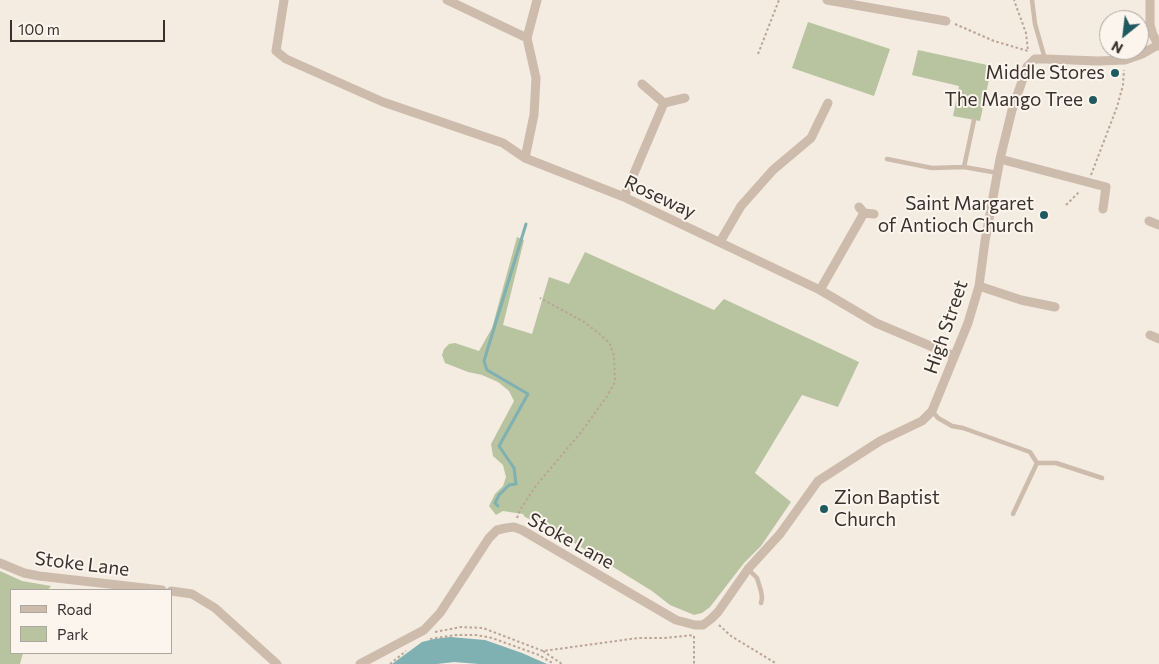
<!DOCTYPE html>
<style>
body{margin:0}
#map{position:relative;width:1159px;height:664px;overflow:hidden;background:#f4ebe1;font-family:Commissioner,sans-serif}
canvas{display:block}
.legend{position:absolute;left:10px;top:589px;width:162px;height:65px;box-sizing:border-box;background:#fbf5ee;border:1px solid #aea6a0;margin:0;padding:6px 9px;list-style:none;font-size:15px;color:#3b302b}
.legend li{display:flex;align-items:center;gap:10px;height:25px}
.legend b{width:25px;border:1px solid #aea6a0}
.north{position:absolute;left:1099px;top:10px;width:50px;height:50px;box-sizing:border-box;background:#fbf5ee;border:1px solid #aea6a0;border-radius:50%;rotate:209deg;font-size:14px;font-weight:700;line-height:20px;text-align:center;color:#3b302b}
.north::after{content:'';display:block;margin:auto;width:18px;height:22px;background:#1f5a5e;clip-path:polygon(50% 0,100% 100%,50% 72%,0 100%)}
.scale{position:absolute;left:10px;top:20px;width:155px;height:22px;box-sizing:border-box;border:2px solid #3b302b;border-top:0;padding-left:6px;font-size:15px;line-height:18px;white-space:nowrap;color:#3b302b;-webkit-text-stroke:4px #fbf5ee;paint-order:stroke}
</style>
<div id="map">
<canvas width="1159" height="664"></canvas>
<ul class="legend">
<li><b style="height:6px;background:#cdbbac"></b>Road</li>
<li><b style="height:14px;background:#b8c4a0"></b>Park</li>
</ul>
<div class="north">N</div>
<div class="scale">100 m</div>
</div>
<script>
const ctx = document.querySelector('canvas').getContext('2d');
ctx.lineJoin = 'round';
function fillPath(path, color) { ctx.fillStyle = color; ctx.fill(path, 'evenodd'); }
const shape = rows => new Path2D(rows.map(r => 'M' + r).join(''));
function trace(path, color, width, dash) { ctx.strokeStyle = color; ctx.lineWidth = width; ctx.lineCap = dash ? 'butt' : 'round'; ctx.setLineDash(dash || []); ctx.stroke(path); }
function drawText(font, color, halo, rows, align = 'center') {
  ctx.font = font + ' Commissioner,sans-serif'; ctx.lineWidth = 4; ctx.setLineDash([]); ctx.textBaseline = 'middle'; ctx.strokeStyle = halo; ctx.fillStyle = color; for (const [text, x, y, turn = 0] of rows) {
    ctx.save(); ctx.translate(x, y); ctx.rotate((+turn || 0) * Math.PI / 180); ctx.textAlign = isNaN(turn) ? turn : align; if (halo) ctx.strokeText(text, 0, 0); ctx.fillText(text, 0, 0); ctx.restore();
  }
}
fillPath(shape([
 [808,22,890,49,874,96,792,68],
 [918,50,992,66,980,121,953,116,959,86,912,75],
 [517,237,524,240,503,325,532,334,549,277,569,284,585,252,714,310,724,299,859,362,838,407,802,395,755,473,791,502,761,546,744,563,710,607,702,613,694,615,670,605,652,591,550,528,525,517,523,514,503,511,496,515,489,506,495,494,503,486,506,477,503,465,493,456,491,444,514,401,509,391,498,382,482,375,468,372,445,363,442,355,444,349,449,344,455,343,479,351,492,328],
 [0,571,22,581,51,586,48,590,11,590,11,653,23,653,20,664,0,664]
]), '#b8c4a0');
fillPath(shape([
 [450,637,485,640,522,653,547,664,479,664,454,662,437,664,392,664,422,642,434,639]
]), '#7fb0b2');
trace(shape([
 [498,506,495,503,499,495,509,485,516,484,514,468,499,446,528,394,487,370,484,361,526,224]
]), '#7fb0b2', 3);
trace(shape([
 [955,24,994,41,1028,51,1026,33,1014,0],
 [758,54,779,0],
 [1091,175,1117,107,1123,85,1124,70],
 [1066,205,1080,191],
 [517,518,520,510,535,487,582,431,607,396,615,382,614,356,610,344,601,335,584,322,540,298],
 [719,625,731,636,777,664],
 [435,632,461,627,483,628,543,651,638,638,665,638,694,635],
 [694,636,694,664],
 [430,639,456,635,476,635,492,638,539,655,554,664],
 [543,651,562,664],
 [390,664,406,651]
]), '#b9a596', 2, [2.5, 2.5]);
trace(shape([
 [1032,0,1035,24,1045,59],
 [887,159,932,168,964,167,998,173],
 [964,167,974,120],
 [932,411,938,418,952,426,963,428,1030,452,1037,463,1056,463,1102,478],
 [1013,514,1037,463],
 [748,569,757,578,761,591,762,598,761,603]
]), '#cdbbac', 4.5);
trace(shape([
 [284,0,276,51,286,59,383,102,503,143,525,158,624,197,820,290,876,323,954,356],
 [447,0,527,38],
 [827,0,946,21],
 [1150,0,1150,25,1153,35,1159,46],
 [642,84,664,103,685,98],
 [525,158,534,115,536,78,527,38,537,0],
 [1000,159,1106,187,1103,209],
 [624,197,664,103],
 [859,207,864,213,874,214],
 [1149,221,1159,225],
 [720,242,741,206,773,170,811,138,828,103],
 [979,286,1021,300,1055,307],
 [820,290,864,213],
 [1150,335,1159,339],
 [0,563,24,573,39,576,162,590],
 [171,591,192,594,215,608,277,664],
 [360,664,424,630,440,613,489,538,497,530,506,528,514,527,522,530,676,620,695,625,703,625,711,619,718,612,748,569,780,534,818,481,880,441,922,421,932,411,968,323,979,286,985,241,1000,159,1012,110,1027,67,1035,59,1045,59,1098,61,1125,60,1142,54,1158,45]
]), '#cdbbac', 9);
for (const [x, y, r, color] of [
 [1115,73,5,"#1f5a5e"],
 [1093,100,5,"#1f5a5e"],
 [1044,215,5,"#1f5a5e"],
 [824,509,5,"#1f5a5e"]
]) { const dot = new Path2D(); dot.arc(x, y, r, 0, 2 * Math.PI); ctx.fillStyle = color; ctx.fill(dot); trace(dot, '#fbf5ee', 2); }
drawText('19px', '#3b302b', '#fbf5ee', [
 ["Middle Stores",1105,73],
 ["The Mango Tree",1083,100],
 ["Saint Margaret",1034,204],
 ["of Antioch Church",1034,226],
 ["Zion Baptist",834,498,"left"],
 ["Church",834,520,"left"]
], 'right');
drawText('19px', '#3b302b', '#fbf5ee', [
 ["Roseway",660,197,25],
 ["High Street",946,327,-71],
 ["Stoke Lane",571,541,29],
 ["Stoke Lane",82,564,7]
]);
</script>
